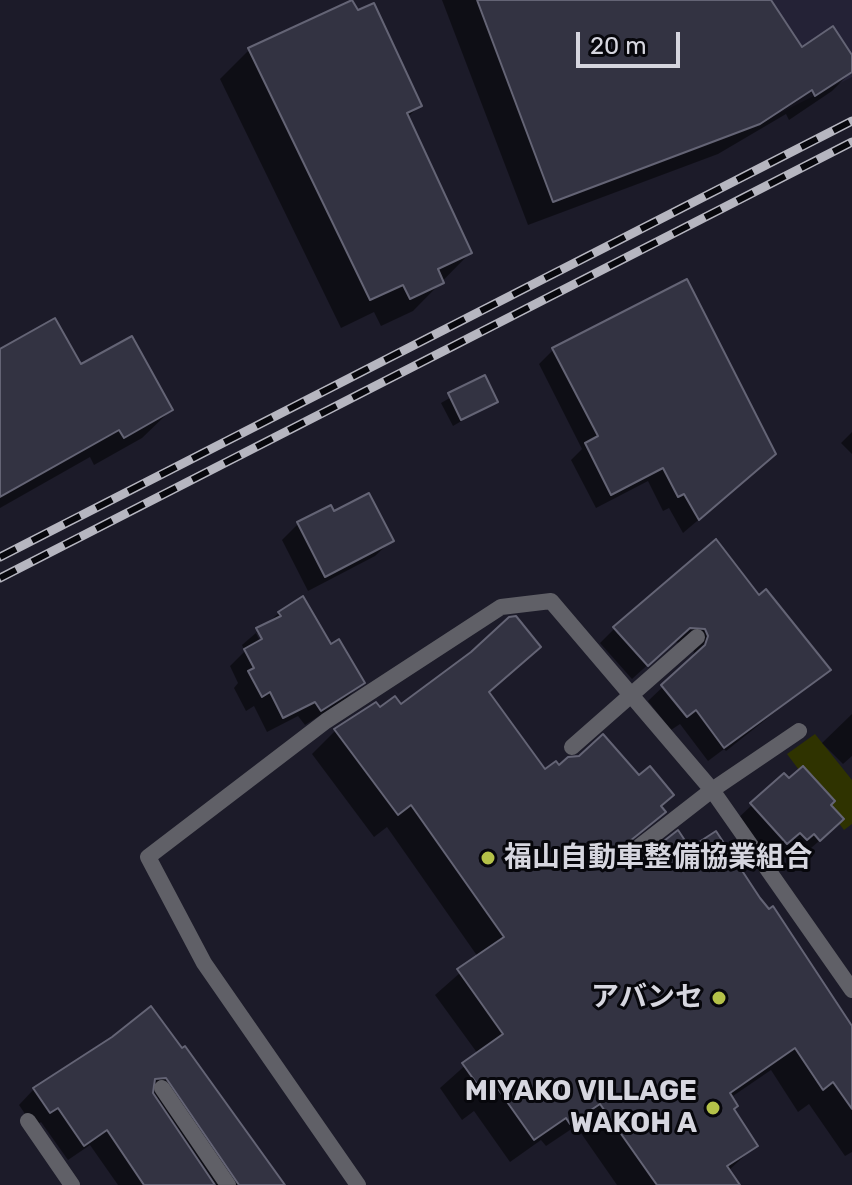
<!DOCTYPE html>
<meta charset="utf-8">
<style>
body{margin:0}
#map{position:relative;width:852px;height:1185px;overflow:hidden;background:#1c1b29;font-family:Rubik,sans-serif}
canvas{display:block}
.scale{position:absolute;left:576px;top:32px;width:104px;height:36px;box-sizing:border-box;border:4px solid #d6d6df;border-top:0;padding-left:10px;font-size:24px;line-height:28px;white-space:nowrap;color:#d6d6df;-webkit-text-stroke:6px #07070c;paint-order:stroke}
</style>
<div id="map">
<canvas width="852" height="1185"></canvas>
<div class="scale">20 m</div>
</div>
<script>
const ctx = document.querySelector('canvas').getContext('2d');
ctx.lineJoin = 'round';
function fillPath(path, color) { ctx.fillStyle = color; ctx.fill(path, 'evenodd'); }
const shape = rows => new Path2D(rows.map(r => 'M' + r).join(''));
function trace(path, color, width, dash) { ctx.strokeStyle = color; ctx.lineWidth = width; ctx.lineCap = dash ? 'butt' : 'round'; ctx.setLineDash(dash || []); ctx.stroke(path); }
function drawText(font, color, halo, rows, align = 'center') {
  ctx.font = font + ' Rubik,"Noto Sans JP",sans-serif'; ctx.lineWidth = 6; ctx.setLineDash([]); ctx.textBaseline = 'middle'; ctx.strokeStyle = halo; ctx.fillStyle = color; for (const [text, x, y, turn = 0] of rows) {
    ctx.save(); ctx.translate(x, y); ctx.rotate((+turn || 0) * Math.PI / 180); ctx.textAlign = isNaN(turn) ? turn : align; if (halo) ctx.strokeText(text, 0, 0); ctx.fillText(text, 0, 0); ctx.restore();
  }
}
fillPath(shape([
 [688,0,852,0,852,77,772,117]
]), '#242236');
fillPath(shape([
 [815,734,852,780,852,824,844,830,787,754]
]), '#2f3300');
fillPath(shape([
 [442,0,768,0,801,49,852,59,852,71,832,91,789,120,786,114,718,154,528,225],
 [357,13,419,106,407,118,470,253,413,311,381,326,374,312,341,328,220,79,249,50],
 [553,350,758,469,683,533,669,508,663,511,648,481,596,508,571,460,582,449,539,364],
 [0,351,80,367,171,410,142,438,94,465,90,457,0,508],
 [484,378,495,401,453,426,441,403],
 [852,432,852,454,841,443],
 [333,513,391,541,375,556,308,591,282,540,298,524],
 [759,597,828,670,726,751,724,749,708,761,680,724,671,730,648,701,691,660,694,652,690,644,673,642,632,679,600,643,615,628],
 [279,613,331,646,362,682,347,698,305,725,298,716,267,732,254,706,246,711,234,688,238,683,230,666,245,651,242,645],
 [256,633,261,633,268,648,264,649],
 [539,647,488,694,544,772,659,806,663,812,628,845,629,853,636,858,689,850,852,1032,852,1152,845,1156,809,1104,798,1112,771,1070,730,1098,732,1110,755,1146,728,1171,737,1185,617,1185,576,1126,546,1146,541,1140,510,1162,474,1111,462,1120,440,1088,478,1054,435,995,478,957,387,827,374,837,312,754,336,730,379,710,401,707],
 [852,714,852,756,843,764,822,743],
 [752,805,828,805,826,835,803,855,797,848,790,854,783,847,770,858,736,820],
 [151,1009,284,1185,118,1185,90,1145,68,1160,41,1122,34,1127,19,1105,34,1089,113,1038]
]), '#0007');
const building = shape([
 [352,0,358,10,374,3,422,106,407,113,472,253,438,269,444,283,410,299,403,285,370,300,248,48,352,0],
 [477,0,771,0,802,47,833,26,852,55,852,72,815,96,812,90,760,124,553,202,477,0],
 [687,279,776,454,699,520,684,494,678,497,663,468,611,495,585,443,598,436,552,348,687,279],
 [55,318,81,364,132,336,173,410,124,438,119,430,0,497,0,349,55,318],
 [485,375,498,402,461,420,448,393,485,375],
 [369,493,394,541,325,577,297,522,331,505,334,511,369,493],
 [716,539,759,595,766,589,831,670,724,748,696,710,687,717,661,685,705,645,708,636,705,629,690,628,648,666,613,627,716,539],
 [303,596,331,644,339,639,365,683,321,711,315,702,283,718,270,692,262,697,248,671,254,668,244,649,262,639,256,628,281,616,278,612,303,596],
 [516,616,541,647,489,692,545,769,556,761,559,765,568,757,579,756,603,734,639,775,650,766,674,795,661,806,666,812,630,841,631,852,637,856,646,855,678,830,690,848,716,831,760,898,769,909,773,906,852,1026,852,1109,833,1082,823,1090,795,1048,730,1093,738,1106,734,1109,758,1146,727,1166,740,1185,657,1185,600,1104,570,1124,566,1118,534,1140,498,1089,487,1098,462,1063,503,1034,457,969,504,937,411,805,398,815,334,729,376,702,380,707,395,696,401,704,471,652,509,617,516,616],
 [803,766,835,801,831,805,844,819,820,841,814,834,807,840,800,833,787,844,750,803,784,773,789,778,803,766],
 [151,1006,182,1048,185,1046,285,1185,239,1185,166,1078,155,1079,153,1093,215,1185,144,1185,107,1130,84,1146,58,1108,50,1113,33,1088,112,1037,151,1006]
]);
fillPath(building, '#333342');
trace(building, '#646475', 2);
trace(shape([
 [28,1121,72,1185]
]), '#606067', 16);
trace(shape([
 [572,747,697,637],
 [640,846,712,790,799,731],
 [162,1088,228,1185],
 [358,1185,204,963,148,857,326,721,501,607,551,601,712,790,852,990]
]), '#606067', 16);
const rail = shape([
 [0,557,852,121],
 [0,578,852,142]
]);
trace(rail, '#b6b6c0', 9);
trace(rail, '#07070c', 6, [18]);
for (const [x, y, r, color] of [
 [488,858,8,"#b5c249"],
 [719,998,8,"#b5c249"],
 [713,1108,8,"#b5c249"]
]) { const dot = new Path2D(); dot.arc(x, y, r, 0, 2 * Math.PI); ctx.fillStyle = color; ctx.fill(dot); trace(dot, '#07070c', 3); }
drawText('bold 28px', '#d6d6df', '#07070c', [
 ["福山自動車整備協業組合",504,858,"left"],
 ["アバンセ",703,998],
 ["MIYAKO VILLAGE",697,1092],
 ["WAKOH A",697,1124]
], 'right');
</script>
